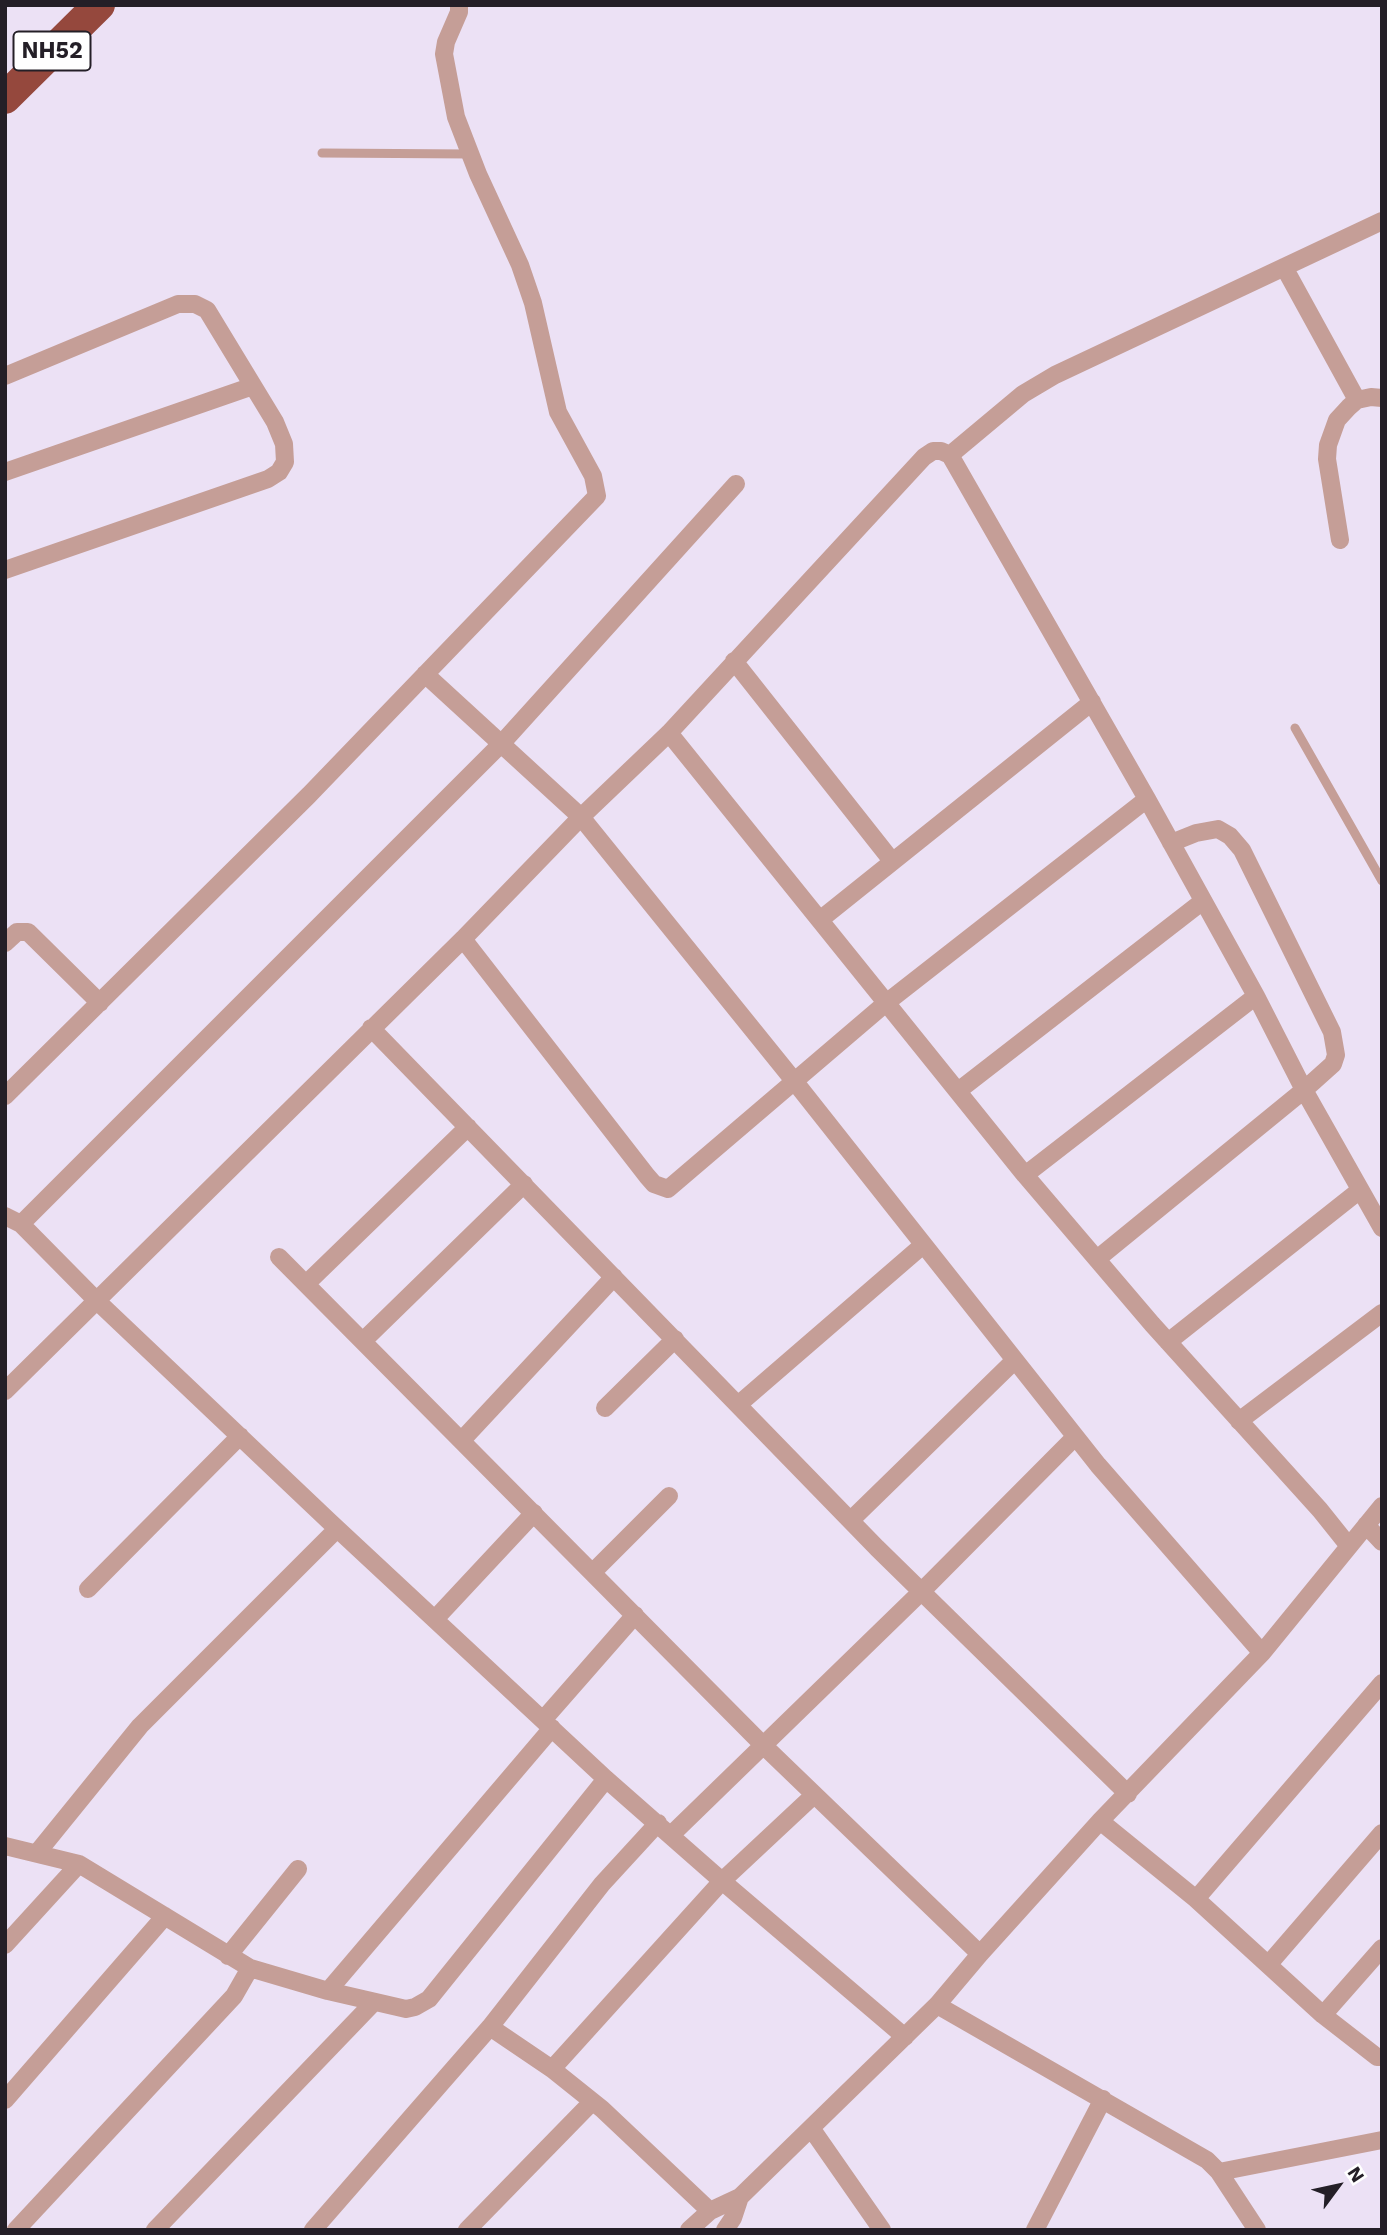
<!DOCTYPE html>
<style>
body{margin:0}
#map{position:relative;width:1387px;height:2235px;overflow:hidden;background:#ece1f5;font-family:"Work Sans",sans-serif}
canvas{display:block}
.frame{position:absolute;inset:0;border:7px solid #241f27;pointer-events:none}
.north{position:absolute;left:1303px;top:2151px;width:70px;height:70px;-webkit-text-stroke:5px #fff;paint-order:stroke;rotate:57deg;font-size:19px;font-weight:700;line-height:28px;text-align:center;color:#241f27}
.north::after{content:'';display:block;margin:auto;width:24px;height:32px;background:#241f27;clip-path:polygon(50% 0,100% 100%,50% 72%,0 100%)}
</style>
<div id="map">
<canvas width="1387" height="2235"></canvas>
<div class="frame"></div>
<div class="north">N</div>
</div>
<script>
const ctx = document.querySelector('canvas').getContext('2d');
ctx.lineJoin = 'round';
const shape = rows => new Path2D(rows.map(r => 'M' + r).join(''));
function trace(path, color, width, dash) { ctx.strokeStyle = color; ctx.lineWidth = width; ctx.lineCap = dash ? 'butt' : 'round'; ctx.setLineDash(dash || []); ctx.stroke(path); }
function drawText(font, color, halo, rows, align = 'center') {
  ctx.font = font + ' "Work Sans",sans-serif'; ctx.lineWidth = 5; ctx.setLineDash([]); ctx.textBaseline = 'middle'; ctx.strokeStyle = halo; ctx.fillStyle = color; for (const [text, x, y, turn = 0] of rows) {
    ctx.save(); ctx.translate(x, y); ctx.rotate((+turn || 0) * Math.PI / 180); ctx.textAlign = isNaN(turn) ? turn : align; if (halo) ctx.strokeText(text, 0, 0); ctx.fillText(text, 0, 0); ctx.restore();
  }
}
trace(shape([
 [322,153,470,154],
 [1295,728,1382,881]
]), '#c59e97', 9);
trace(shape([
 [1284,267,1357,400],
 [5,376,178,304,195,304,207,310,275,422,284,444,285,462,279,472,268,479,5,570],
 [950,455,1023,394,1055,375,1382,221],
 [5,472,253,386],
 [1340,540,1327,459,1328,445,1337,420,1349,407,1357,400,1371,397,1382,398],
 [734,661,892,861],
 [425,674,581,817,795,1082,1098,1465,1262,1653],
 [669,733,1025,1175,1152,1324,1320,1510,1348,1545],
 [821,919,1092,702],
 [463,939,647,1176,654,1184,668,1189,886,1003,1147,799],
 [5,943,17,932,28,932,100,1003],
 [371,1028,877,1548,1128,1794],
 [958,1091,1203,901],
 [5,1096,309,795,597,496,593,476,558,412,533,303,520,265,478,174,456,117,444,54,446,42,459,12,459,5],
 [1025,1175,1256,996],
 [5,1216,21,1224,97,1301,330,1522,606,1779,722,1881,905,2037],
 [21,1224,502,743,736,484],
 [279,1257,763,1745,980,1954],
 [1097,1259,1304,1090,1333,1064,1336,1055,1332,1032,1242,850,1230,836,1218,829,1196,833,1171,843],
 [306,1284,468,1127],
 [363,1341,524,1184],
 [1168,1342,1360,1190],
 [5,1391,463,939,581,817,669,733,924,457,933,451,941,451,950,455,1147,799,1256,996,1304,1090,1382,1228],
 [739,1404,923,1245],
 [605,1408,675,1339],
 [1239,1421,1382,1313],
 [462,1440,614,1277],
 [851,1520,1015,1360],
 [1366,1525,1382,1542],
 [593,1572,669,1496],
 [88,1589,240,1436],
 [435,1619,534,1513],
 [543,1720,635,1615],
 [1100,1821,1196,1899,1323,2015,1377,2057,1382,2057],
 [671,1835,922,1591,1075,1437],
 [5,1846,79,1864,250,1968,328,1991,406,2009,415,2007,429,1999,606,1779],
 [37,1853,140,1726,337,1529],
 [1196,1899,1382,1683],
 [5,1945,79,1864],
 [228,1956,298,1869],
 [1268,1965,1382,1833],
 [328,1991,552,1728],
 [937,2005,1207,2160,1219,2172,1257,2230],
 [1323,2015,1382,1948],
 [490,2027,552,2069,602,2109,710,2211],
 [552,2069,722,1881,814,1795],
 [5,2100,165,1916],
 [811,2128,882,2230],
 [1219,2172,1382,2140],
 [16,2230,234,1996,250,1968],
 [155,2230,374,2002],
 [313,2230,490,2027,602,1884,658,1823],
 [467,2230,592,2102],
 [689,2230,710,2211,740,2197,937,2005,980,1954,1100,1821,1262,1653,1382,1506],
 [725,2230,733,2218,740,2197],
 [1035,2230,1103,2099]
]), '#c59e97', 18);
trace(shape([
 [5,98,99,5]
]), '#95483d', 32);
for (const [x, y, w] of [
 [52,51,77]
]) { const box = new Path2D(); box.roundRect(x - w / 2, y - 19.5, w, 39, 5); ctx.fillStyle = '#fff'; ctx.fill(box); trace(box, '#241f27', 2); }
drawText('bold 23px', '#241f27', null, [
 ["NH52",52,51]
]);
</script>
